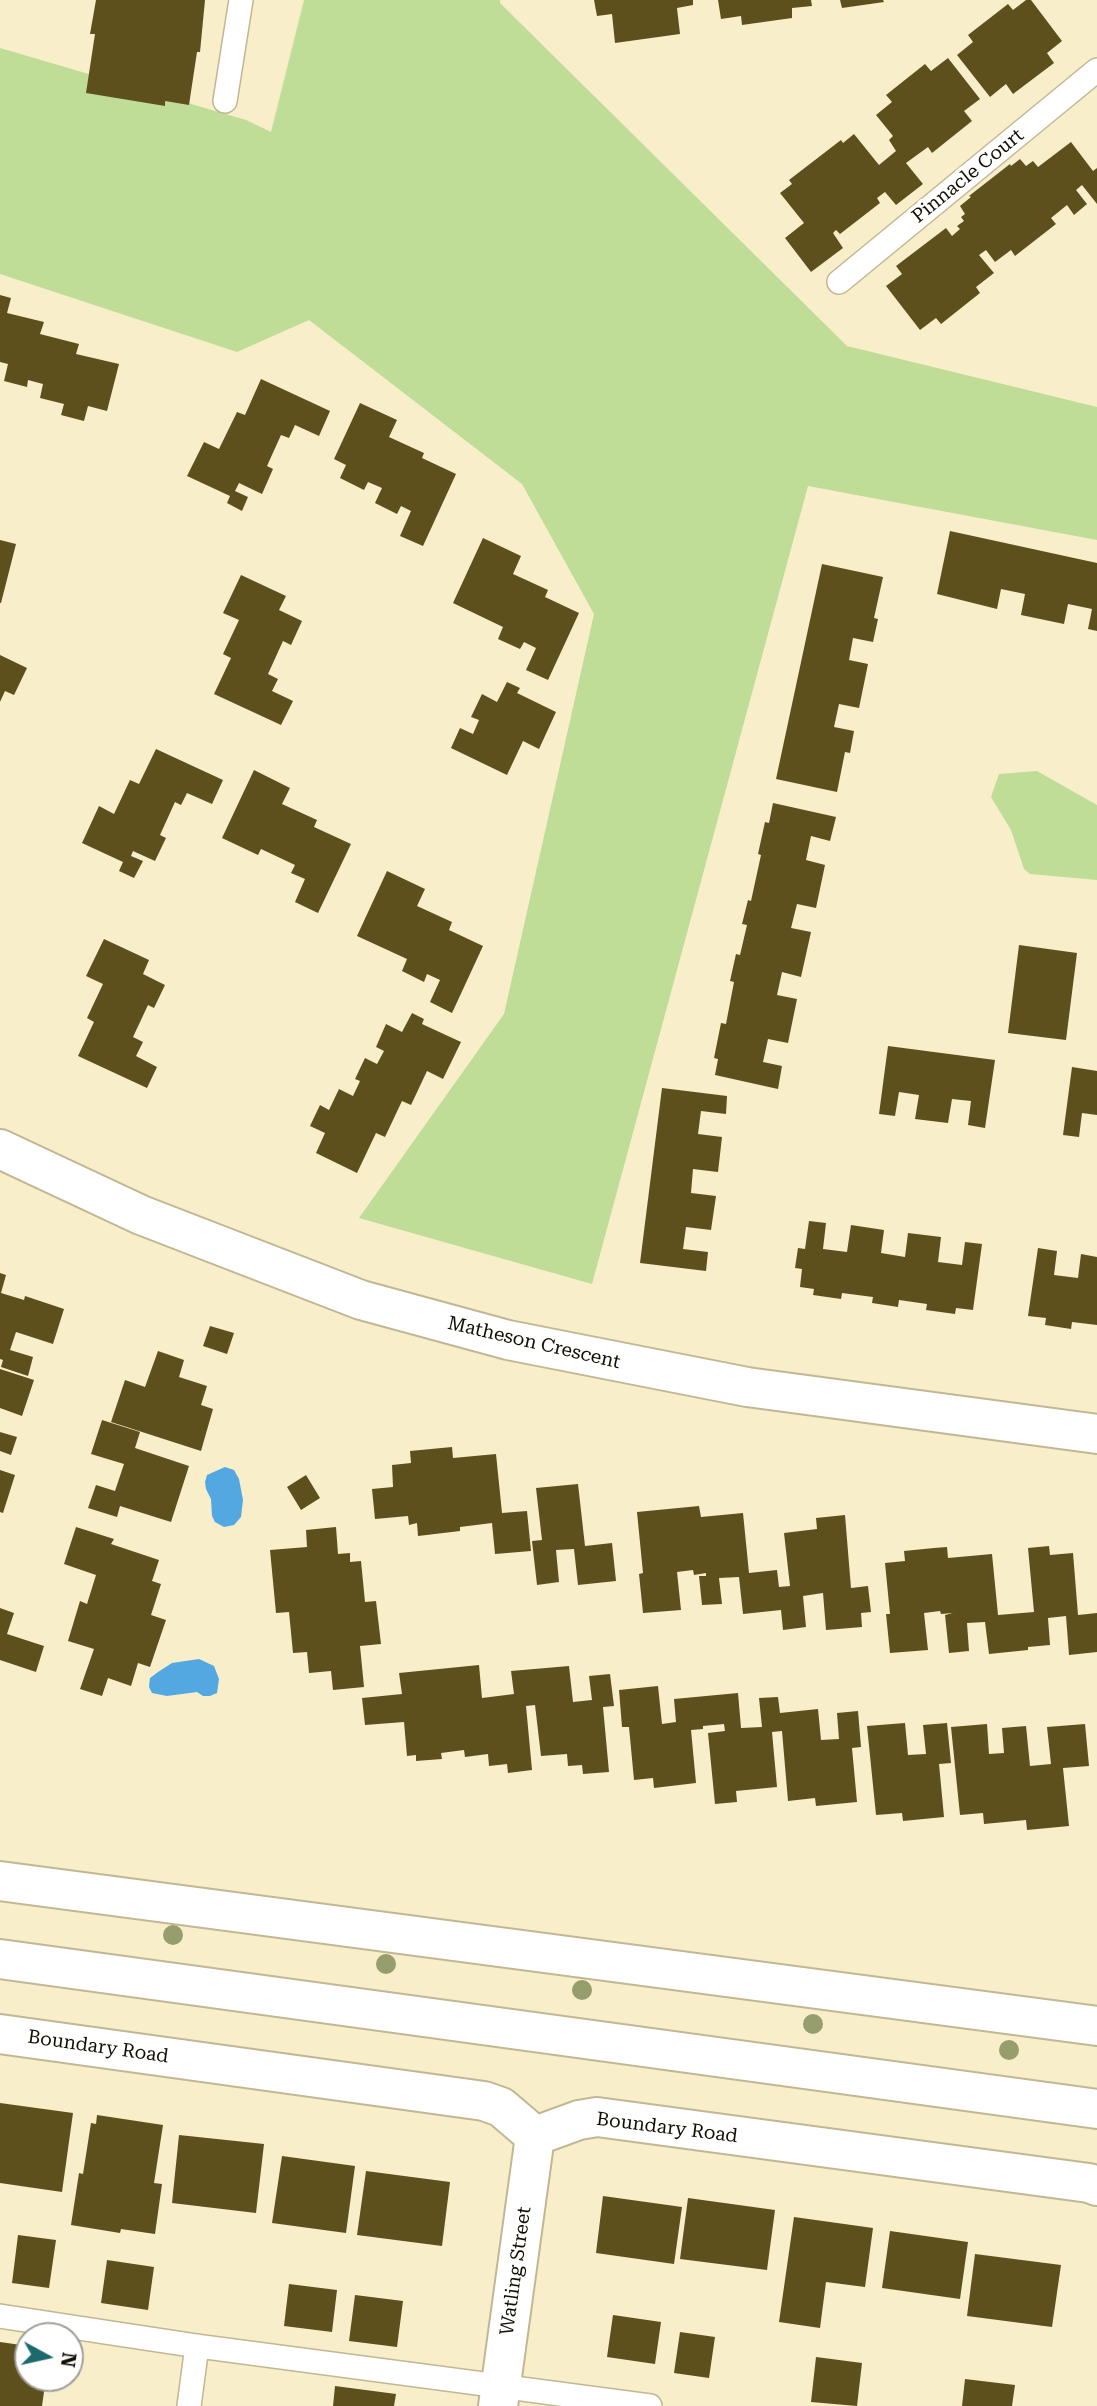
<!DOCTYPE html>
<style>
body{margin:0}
#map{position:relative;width:1097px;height:2406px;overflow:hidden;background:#f8eeca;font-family:"Roboto Serif",serif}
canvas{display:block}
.north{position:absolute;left:14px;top:2322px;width:70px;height:70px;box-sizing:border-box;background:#fff;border:2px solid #a09f9a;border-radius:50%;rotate:98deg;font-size:19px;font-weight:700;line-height:28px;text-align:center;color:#120e03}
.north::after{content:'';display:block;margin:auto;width:24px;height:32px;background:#1d6a6c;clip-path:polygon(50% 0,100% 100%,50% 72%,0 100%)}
</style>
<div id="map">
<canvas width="1097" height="2406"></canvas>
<div class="north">N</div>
</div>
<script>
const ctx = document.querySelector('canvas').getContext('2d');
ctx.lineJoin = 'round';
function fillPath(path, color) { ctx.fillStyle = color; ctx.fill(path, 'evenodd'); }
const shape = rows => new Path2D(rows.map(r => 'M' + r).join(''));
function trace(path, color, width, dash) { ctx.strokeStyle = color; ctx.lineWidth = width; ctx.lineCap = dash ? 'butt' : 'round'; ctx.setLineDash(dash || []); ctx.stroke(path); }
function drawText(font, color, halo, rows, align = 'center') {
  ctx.font = font + ' "Roboto Serif",serif'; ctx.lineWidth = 7; ctx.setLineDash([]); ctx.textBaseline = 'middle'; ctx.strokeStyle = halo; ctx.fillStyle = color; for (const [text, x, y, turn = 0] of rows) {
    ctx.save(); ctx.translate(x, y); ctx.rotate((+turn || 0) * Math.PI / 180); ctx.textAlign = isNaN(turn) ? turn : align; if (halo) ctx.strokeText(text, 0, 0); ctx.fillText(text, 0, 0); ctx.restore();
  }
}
fillPath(shape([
 [304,0,500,0,500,3,847,346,1097,407,1097,540,808,486,592,1284,359,1218,504,1014,594,614,522,484,309,320,237,352,0,274,0,48,246,120,271,132],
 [1037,771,1097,805,1097,880,1030,874,1024,869,1011,830,991,797,999,774]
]), '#bfdd96');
fillPath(shape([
 [225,1467,234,1470,239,1479,243,1500,241,1517,234,1525,224,1527,215,1522,212,1516,211,1499,206,1489,205,1482,207,1475],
 [199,1659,214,1666,219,1679,217,1693,210,1696,203,1696,197,1692,167,1696,152,1693,149,1687,150,1678,158,1672,172,1663]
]), '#53a8e2');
fillPath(shape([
 [96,0,205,0,200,52,197,52,189,105,165,101,165,106,86,93,95,34,90,34],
 [594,0,693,0,693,5,677,8,680,34,615,43,612,14,597,16],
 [718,0,811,0,812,6,792,8,792,18,742,25,741,16,721,19],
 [840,0,883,0,884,2,842,8],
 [1026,0,1031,0,1062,41,1047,53,1054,63,1013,94,1006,84,990,97,957,55,973,42,968,35,1008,4,1013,10],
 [948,58,980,99,964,111,972,121,932,153,928,147,906,163,923,184,896,205,885,192,877,198,880,203,840,234,836,230,833,233,843,248,811,272,785,238,804,223,780,193,792,184,789,180,841,140,843,143,854,134,879,165,896,151,889,140,893,136,876,115,892,102,886,95,925,64,931,71],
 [1071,142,1093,171,1097,168,1097,204,1082,185,1076,190,1087,204,1074,215,1067,205,1051,218,1056,224,1015,256,1011,250,995,262,986,250,979,255,994,273,976,287,980,293,941,324,936,318,920,330,886,286,902,274,896,266,946,228,952,236,960,229,957,226,964,221,961,217,965,214,960,206,971,197,969,196,1010,164,1011,166,1020,159,1026,166,1033,161,1038,167],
 [0,295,11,298,7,313,44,322,40,334,79,344,76,354,119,364,107,411,88,406,84,421,61,415,64,404,40,398,43,384,28,380,27,387,4,381,8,364,0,362],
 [261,379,330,411,319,436,295,425,289,438,281,435,267,466,273,469,262,494,239,483,235,491,248,497,242,511,227,503,230,496,187,476,204,442,219,449,237,412,245,415],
 [360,403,397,420,389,437,424,453,422,458,456,474,423,546,400,536,411,511,401,506,397,514,375,503,382,488,368,482,364,490,340,478,346,465,334,459],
 [950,531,1097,563,1097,631,1088,629,1092,609,1068,604,1064,624,1021,615,1025,594,1001,589,997,609,937,594],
 [483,538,521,556,513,574,548,590,545,597,579,613,548,680,526,670,536,648,524,642,520,649,498,639,503,627,453,603],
 [0,540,16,544,1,603,0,603],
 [822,564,883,577,874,618,878,619,873,642,853,638,849,660,868,664,859,708,839,704,834,727,854,731,850,753,845,752,837,792,776,779],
 [241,575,286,596,279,610,302,621,291,645,283,641,268,674,278,679,272,691,293,701,281,725,214,694,231,658,223,654,239,620,223,613],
 [0,655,27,668,14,695,5,691,0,702],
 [507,682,520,688,517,693,556,712,539,749,523,741,507,775,451,748,460,728,473,734,479,720,471,717,482,694,497,702],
 [156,749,223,780,212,804,187,793,181,805,175,802,160,835,166,838,155,861,133,851,131,856,143,861,134,878,119,871,123,862,82,843,99,806,114,814,130,780,139,784],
 [254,770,290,788,282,804,317,820,314,827,351,844,318,913,295,902,305,879,291,873,295,865,261,849,258,855,222,838],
 [773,803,836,817,830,841,811,836,806,860,825,865,816,908,797,904,791,928,811,932,801,977,782,972,777,995,797,999,788,1043,768,1039,763,1062,782,1066,778,1089,715,1075,718,1059,714,1058,721,1023,726,1024,734,982,730,981,736,954,740,955,747,925,742,924,748,900,751,901,761,855,758,854,765,822,769,823],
 [387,871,425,889,417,906,452,922,449,930,483,946,452,1013,430,1002,440,980,427,974,424,982,402,971,407,959,357,936],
 [104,939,149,960,143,974,165,985,154,1008,148,1005,133,1037,143,1042,136,1056,157,1067,147,1088,78,1056,94,1022,87,1018,103,984,86,976],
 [1019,945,1077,953,1066,1040,1008,1033],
 [412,1013,424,1019,422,1024,461,1042,443,1079,427,1071,411,1105,402,1101,385,1137,376,1133,357,1173,316,1153,325,1133,310,1126,320,1105,329,1110,339,1089,353,1096,360,1081,355,1079,365,1058,377,1064,384,1051,376,1047,386,1024,402,1032],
 [888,1046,995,1060,985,1128,968,1125,971,1101,952,1099,948,1123,915,1119,919,1095,899,1092,895,1116,879,1114],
 [1072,1067,1097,1071,1097,1115,1082,1113,1079,1137,1063,1135],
 [662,1088,727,1096,726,1114,701,1111,698,1134,722,1137,718,1172,693,1169,691,1193,716,1196,711,1230,686,1227,683,1249,708,1252,706,1271,640,1263],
 [809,1221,826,1223,823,1249,847,1252,851,1225,884,1230,881,1253,905,1257,908,1233,941,1237,938,1262,962,1265,965,1242,982,1244,973,1310,956,1308,955,1314,926,1310,927,1304,899,1300,898,1307,872,1303,873,1297,842,1293,841,1299,813,1295,814,1289,800,1287,802,1269,795,1268,798,1248,805,1249],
 [1038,1248,1057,1251,1054,1275,1078,1278,1081,1254,1097,1257,1097,1325,1072,1322,1071,1329,1045,1325,1046,1318,1028,1316],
 [0,1273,6,1275,1,1293,24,1300,25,1296,64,1309,53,1344,16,1332,10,1350,33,1357,28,1376,1,1367,3,1360,0,1359],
 [210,1326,234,1333,227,1354,203,1346],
 [158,1351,184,1360,179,1377,207,1386,201,1405,213,1409,201,1451,111,1422,125,1380,145,1387],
 [0,1369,34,1380,22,1416,0,1408],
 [102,1420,140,1432,135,1448,189,1466,171,1522,120,1506,117,1517,88,1508,96,1485,115,1491,124,1464,91,1454],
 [0,1432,17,1437,11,1455,0,1451],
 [452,1447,453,1458,496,1454,502,1513,527,1511,531,1551,495,1554,492,1523,460,1527,460,1531,418,1536,417,1523,409,1525,408,1516,375,1519,372,1489,393,1487,392,1465,411,1463,410,1451],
 [0,1470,15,1475,3,1513,0,1512],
 [306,1475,320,1498,301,1510,287,1487],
 [578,1484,585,1546,612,1543,616,1581,578,1585,574,1549,556,1550,559,1582,537,1585,532,1541,542,1540,536,1488],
 [699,1506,701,1517,743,1513,749,1573,777,1570,779,1587,790,1586,784,1533,817,1529,816,1518,845,1515,851,1588,868,1586,871,1612,861,1613,862,1627,826,1630,823,1593,803,1596,806,1627,783,1630,781,1610,743,1614,739,1577,719,1578,722,1604,702,1605,699,1576,706,1576,706,1573,694,1575,693,1570,677,1572,681,1610,643,1613,639,1574,643,1573,637,1512],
 [76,1527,114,1539,111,1544,159,1560,152,1581,161,1584,151,1615,166,1620,150,1667,138,1663,131,1686,108,1678,102,1696,80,1689,94,1649,68,1641,80,1601,87,1604,96,1575,64,1564],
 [336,1527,338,1554,350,1553,350,1562,361,1561,365,1602,376,1601,381,1644,360,1646,364,1687,333,1690,331,1671,309,1673,307,1652,293,1653,289,1612,276,1613,270,1550,307,1547,306,1530],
 [1049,1546,1050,1555,1073,1553,1078,1615,1097,1613,1097,1652,1069,1655,1066,1616,1048,1618,1050,1645,1028,1647,1028,1650,989,1654,985,1622,967,1623,969,1651,949,1653,945,1615,953,1613,941,1614,940,1611,924,1613,928,1650,890,1653,886,1614,890,1614,885,1563,905,1561,904,1551,934,1548,947,1547,948,1558,992,1554,998,1615,1034,1612,1028,1548],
 [0,1608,14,1613,7,1634,44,1646,36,1672,0,1660],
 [479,1665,482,1698,514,1694,511,1671,569,1666,573,1702,592,1700,589,1676,610,1674,614,1706,603,1707,609,1772,583,1774,582,1765,568,1766,567,1754,541,1756,535,1705,526,1706,532,1770,508,1773,507,1764,489,1766,488,1754,465,1757,464,1750,441,1753,442,1759,416,1761,416,1755,407,1756,404,1722,365,1725,362,1698,402,1694,399,1673],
 [658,1686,662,1724,676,1722,674,1699,738,1693,741,1728,762,1727,759,1698,778,1697,780,1713,818,1709,821,1740,839,1739,837,1713,858,1711,861,1747,852,1748,857,1802,816,1806,815,1798,788,1801,782,1731,772,1732,777,1787,736,1791,737,1802,715,1804,708,1733,725,1731,724,1724,703,1726,703,1729,691,1730,696,1783,654,1788,653,1778,634,1780,629,1727,622,1727,619,1690],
 [905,1723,908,1755,926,1754,923,1725,947,1723,951,1763,939,1764,944,1817,903,1821,902,1813,876,1815,867,1726],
 [987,1724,989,1754,1004,1753,1002,1728,1026,1726,1030,1766,1051,1764,1047,1727,1085,1724,1089,1766,1063,1768,1069,1826,1027,1830,1026,1820,984,1824,983,1813,960,1815,951,1727],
 [0,2103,73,2113,62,2192,0,2183],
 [97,2115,163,2125,154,2183,162,2184,155,2234,121,2229,120,2233,71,2225,79,2173,83,2174,91,2123,96,2124],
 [179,2135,264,2144,256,2213,172,2203],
 [282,2156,355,2166,346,2233,272,2223],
 [366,2171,450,2182,442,2246,357,2235],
 [603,2196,682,2207,674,2264,596,2253],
 [688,2198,775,2210,767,2270,680,2259],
 [794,2217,873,2228,865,2287,826,2282,820,2328,779,2322],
 [890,2231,968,2242,960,2299,882,2288],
 [18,2235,56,2240,49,2288,12,2283],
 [975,2254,1061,2265,1052,2327,967,2316],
 [107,2260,154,2267,148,2310,101,2303],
 [289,2284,337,2290,332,2332,284,2326],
 [355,2295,403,2301,397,2347,349,2341],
 [613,2315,661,2322,655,2364,607,2357],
 [680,2332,715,2337,709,2378,674,2373],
 [0,2342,28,2346,28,2378,46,2378,42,2406,0,2406],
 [816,2357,862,2363,857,2406,811,2402],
 [965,2379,1015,2385,1012,2406,962,2406],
 [335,2386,396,2394,394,2406,333,2406]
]), '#5e501d');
const lane = shape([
 [225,101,241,0],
 [839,282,1097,70],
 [0,2316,197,2346,650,2406],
 [189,2406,197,2346]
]);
const street = shape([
 [0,1149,141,1215,361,1300,508,1340,747,1387,1097,1434],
 [0,2034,484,2101,501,2107,535,2136,579,2120,597,2117,1089,2183,1097,2186],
 [498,2406,535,2136]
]);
const primary = shape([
 [0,1881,1097,2026],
 [0,1959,1097,2109]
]);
trace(lane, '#c1b794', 26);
trace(street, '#c1b794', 42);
trace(primary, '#c1b794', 42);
trace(lane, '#fff', 23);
trace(street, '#fff', 38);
trace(primary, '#fff', 38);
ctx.fillStyle = '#969e6d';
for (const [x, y] of [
 [173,1935],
 [386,1964],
 [582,1990],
 [813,2024],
 [1009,2050]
]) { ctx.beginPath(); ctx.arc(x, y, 10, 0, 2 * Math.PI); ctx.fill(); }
drawText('19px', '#120e03', '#fff', [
 ["Pinnacle Court",968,176,-39],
 ["Matheson Crescent",534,1343,13],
 ["Boundary Road",98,2047,8],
 ["Boundary Road",667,2128,7],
 ["Watling Street",516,2271,-82]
]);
</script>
